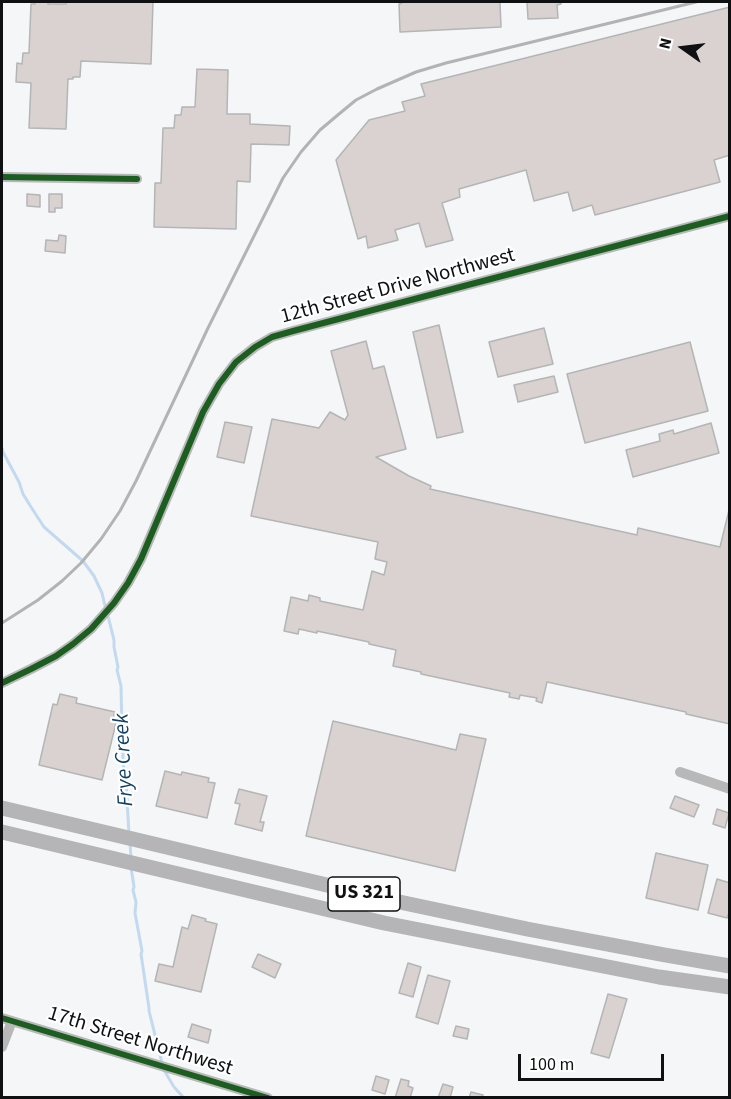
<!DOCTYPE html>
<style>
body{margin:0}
#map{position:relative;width:731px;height:1099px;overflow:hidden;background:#f4f6f8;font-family:"Source Sans 3",sans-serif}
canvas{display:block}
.frame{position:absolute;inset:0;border:3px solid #0f1011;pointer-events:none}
.north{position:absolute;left:653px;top:18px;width:60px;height:60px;-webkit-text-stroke:4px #fff;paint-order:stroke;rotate:284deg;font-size:16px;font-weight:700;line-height:24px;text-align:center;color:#0f1011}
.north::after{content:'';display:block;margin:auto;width:21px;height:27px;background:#0f1011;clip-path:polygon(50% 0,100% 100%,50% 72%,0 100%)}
.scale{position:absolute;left:518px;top:1054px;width:146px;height:27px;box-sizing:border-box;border:3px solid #0f1011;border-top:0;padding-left:8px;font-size:18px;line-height:21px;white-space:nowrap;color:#0f1011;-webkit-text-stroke:4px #fff;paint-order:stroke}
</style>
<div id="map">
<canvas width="731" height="1099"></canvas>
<div class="frame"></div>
<div class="north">N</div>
<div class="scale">100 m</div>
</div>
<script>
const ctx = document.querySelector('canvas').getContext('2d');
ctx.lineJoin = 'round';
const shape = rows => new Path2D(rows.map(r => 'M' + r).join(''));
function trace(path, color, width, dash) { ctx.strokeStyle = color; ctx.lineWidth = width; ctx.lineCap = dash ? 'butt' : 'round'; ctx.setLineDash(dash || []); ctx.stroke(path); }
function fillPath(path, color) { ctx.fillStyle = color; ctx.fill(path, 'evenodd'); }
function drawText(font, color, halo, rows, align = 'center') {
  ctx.font = font + ' "Source Sans 3",sans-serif'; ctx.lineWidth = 4.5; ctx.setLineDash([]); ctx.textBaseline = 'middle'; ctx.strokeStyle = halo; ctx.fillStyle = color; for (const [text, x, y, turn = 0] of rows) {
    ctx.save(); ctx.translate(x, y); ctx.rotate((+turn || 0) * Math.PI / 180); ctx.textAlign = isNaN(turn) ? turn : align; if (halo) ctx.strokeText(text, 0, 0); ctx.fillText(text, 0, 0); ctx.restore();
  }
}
trace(shape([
 [2,448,3,452,19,482,23,494,31,507,44,527,83,561,94,576,102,593,105,606],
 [108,616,114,640,114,647,118,667,117,670,121,686,122,733,123,741,123,763,126,782,129,834],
 [130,843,131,858],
 [131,867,134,887,133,890,136,902,135,913,142,951,141,954,149,1008,149,1011,162,1063],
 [164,1070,174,1087,184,1098]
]), '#c3d9ef', 3);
const building = shape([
 [35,2,48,2,48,4,66,4,66,2,153,2,151,64,81,61,80,77,73,77,73,79,68,79,66,129,29,128,31,83,16,82,17,63,22,64,23,53,29,53,31,4,35,4,35,2],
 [402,2,500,2,501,27,400,32,399,4,402,3,402,2],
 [527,2,561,2,561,4,557,5,558,18,528,19,527,2],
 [730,7,730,155,714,160,720,182,595,215,592,205,573,211,568,192,534,201,526,170,459,189,460,197,442,203,453,240,426,247,419,223,395,230,398,240,368,248,366,236,358,239,336,160,369,120,405,111,402,102,425,96,421,84,730,7],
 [197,69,228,70,227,114,250,114,250,124,290,126,289,145,251,144,250,182,237,181,236,229,154,227,155,183,161,183,163,128,174,128,175,115,181,115,182,107,195,107,197,69],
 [27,194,40,195,40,207,27,206,27,194],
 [49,194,62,194,62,208,55,208,55,212,49,212,49,194],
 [59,235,66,236,65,253,45,251,46,240,58,241,59,235],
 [439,325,463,432,437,438,413,332,439,325],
 [544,328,553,364,498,377,489,342,544,328],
 [366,341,373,369,384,366,406,449,376,457,409,476,431,486,430,489,637,535,638,528,720,547,730,506,730,724,686,714,686,712,547,682,542,703,536,701,537,698,520,695,519,699,509,697,510,693,421,674,421,672,393,666,396,650,369,644,369,642,317,631,317,633,299,629,298,634,284,631,291,597,308,601,309,595,320,598,320,601,363,610,372,571,384,575,387,562,375,559,378,542,251,516,272,419,319,428,330,412,345,420,348,415,331,351,366,341],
 [690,342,708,411,585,443,567,374,690,342],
 [554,376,558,392,518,402,514,385,554,376],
 [225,422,252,427,244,463,217,457,225,422],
 [711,423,719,453,633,477,626,450,660,441,659,434,673,430,674,434,711,423],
 [60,694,77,698,76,703,115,712,113,718,117,719,102,780,39,765,53,704,57,705,60,694],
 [333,721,456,750,460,734,486,739,455,871,306,836,333,721],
 [165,771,181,775,182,772,209,778,208,782,215,783,207,818,156,806,165,771],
 [239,789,267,796,260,822,264,822,262,831,235,824,240,804,235,803,239,789],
 [675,796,699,805,694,817,670,808,675,796],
 [717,809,729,813,725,828,713,824,717,809],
 [656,853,708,865,698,910,646,898,656,853],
 [717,879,730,883,730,915,728,915,727,918,708,913,717,879],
 [192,915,206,919,205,921,217,924,201,992,155,981,159,964,173,967,182,927,188,929,192,915],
 [258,954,281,964,275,978,252,967,258,954],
 [408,963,421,967,413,997,399,993,408,963],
 [428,975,450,981,438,1024,416,1017,428,975],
 [608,994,627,999,609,1058,591,1053,608,994],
 [192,1024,211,1030,208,1043,188,1037,192,1024],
 [456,1026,469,1029,467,1039,453,1036,456,1026],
 [376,1076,389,1080,385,1094,372,1090,376,1076],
 [401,1079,409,1081,408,1086,413,1088,410,1098,395,1098,401,1079],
 [443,1084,453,1087,450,1098,438,1098,443,1084],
 [471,1092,483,1095,482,1098,469,1098,471,1092]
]);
fillPath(building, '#d9d2d0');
trace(building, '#b4b5b5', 1.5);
trace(shape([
 [2,177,137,179],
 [2,683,31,669,56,656,73,644,91,629,114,603,128,583,141,559,203,412,219,384,236,362,255,347,272,337,293,331,730,216],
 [680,772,730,789],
 [2,1018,268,1098],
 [2,1047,12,1021]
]), '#b8b8b9', 10);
trace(shape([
 [2,808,390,900,527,929,665,955,730,966],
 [2,832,384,923,659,977,730,987]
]), '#b5b5b7', 15);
trace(shape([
 [2,623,38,600,62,581,81,563,101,539,120,511,136,481,208,328,283,178,301,152,320,130,339,114,356,100,377,89,416,72,446,63,696,2]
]), '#b3b3b3', 3);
trace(shape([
 [2,177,137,179],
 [2,683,31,669,56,656,73,644,91,629,114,603,128,583,141,559,203,412,219,384,236,362,255,347,272,337,293,331,730,216],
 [2,1018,268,1098]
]), '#1b5e20', 6);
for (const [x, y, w] of [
 [364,894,72]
]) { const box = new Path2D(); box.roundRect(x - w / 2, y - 17, w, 34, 4.5); ctx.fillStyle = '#fff'; ctx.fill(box); trace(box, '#0f1011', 1.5); }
drawText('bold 20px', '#0f1011', null, [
 ["US 321",364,894]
]);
drawText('21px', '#0f1011', '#fff', [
 ["12th Street Drive Northwest",398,287,-15],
 ["17th Street Northwest",140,1042,17]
]);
drawText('italic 22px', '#0f4067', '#fff', [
 ["Frye Creek",125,760,-93]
]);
</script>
